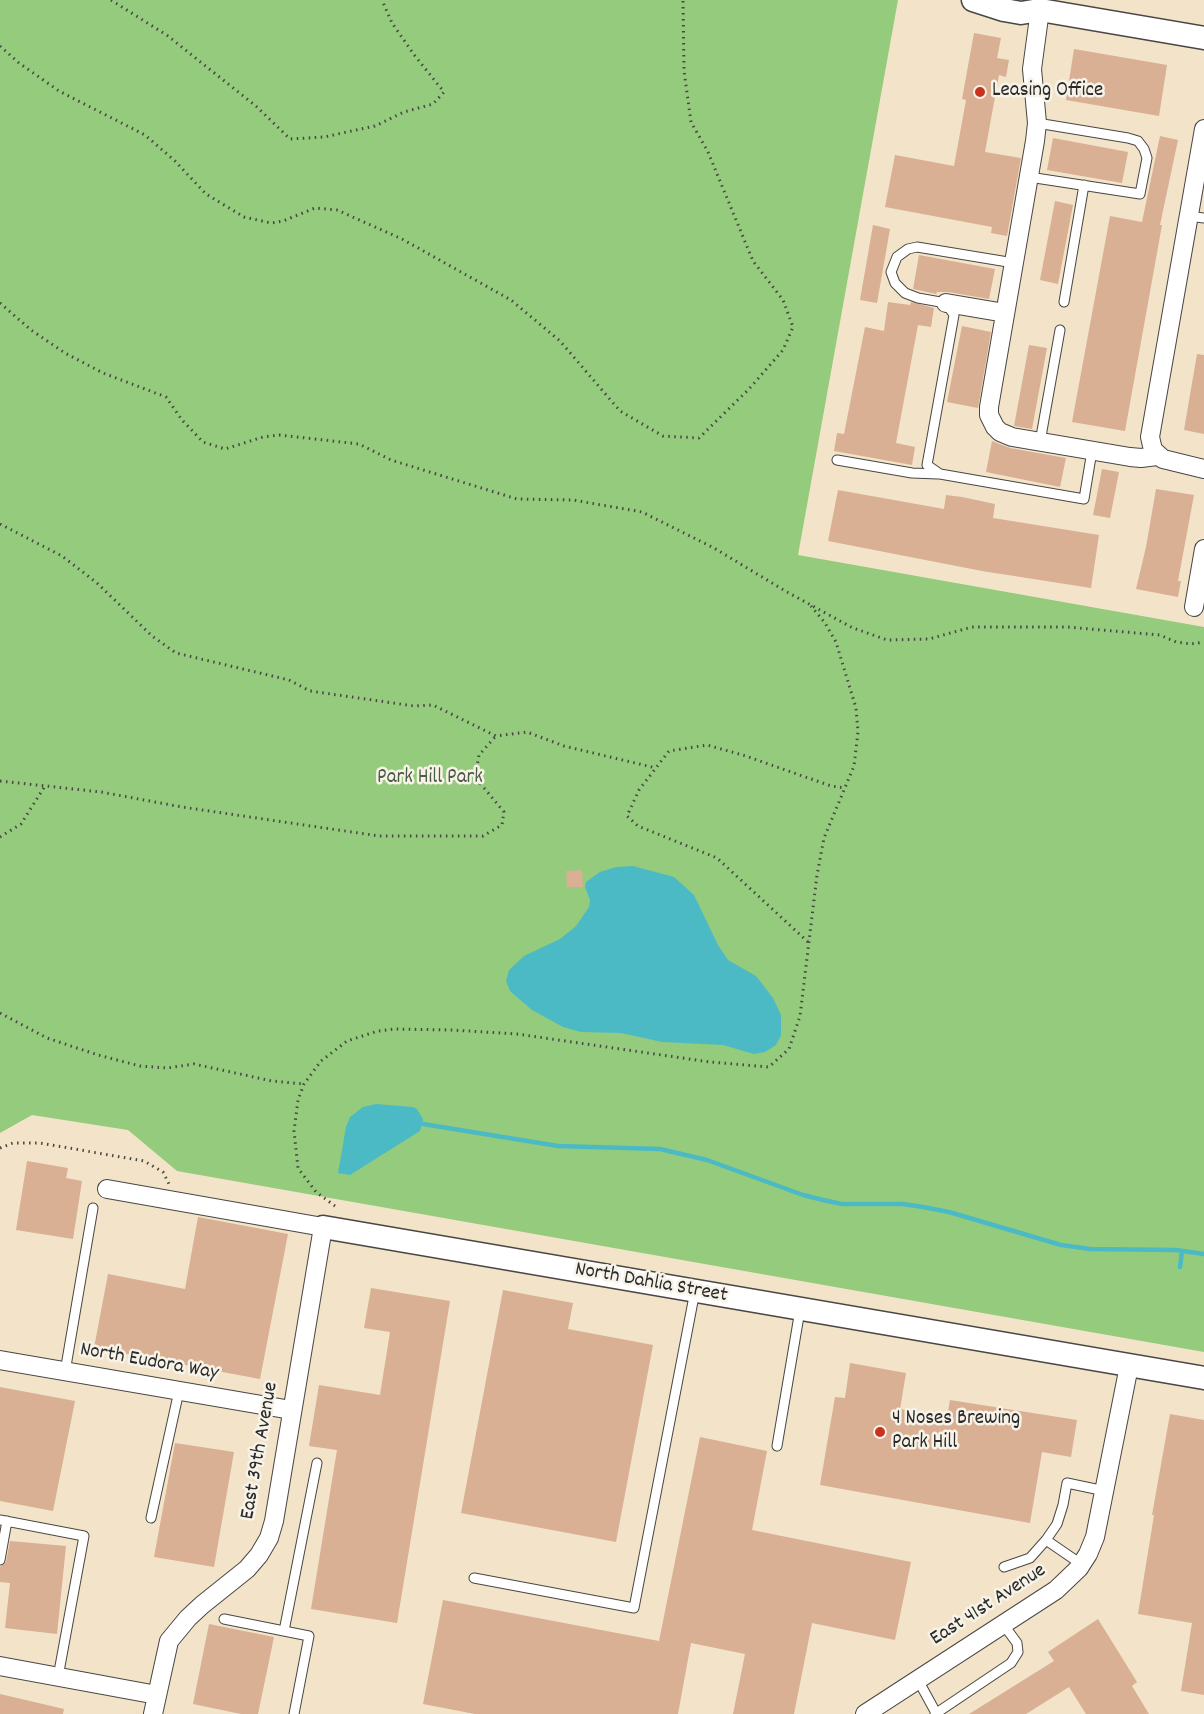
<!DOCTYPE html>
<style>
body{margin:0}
canvas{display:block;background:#f2e3c9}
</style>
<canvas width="1204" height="1714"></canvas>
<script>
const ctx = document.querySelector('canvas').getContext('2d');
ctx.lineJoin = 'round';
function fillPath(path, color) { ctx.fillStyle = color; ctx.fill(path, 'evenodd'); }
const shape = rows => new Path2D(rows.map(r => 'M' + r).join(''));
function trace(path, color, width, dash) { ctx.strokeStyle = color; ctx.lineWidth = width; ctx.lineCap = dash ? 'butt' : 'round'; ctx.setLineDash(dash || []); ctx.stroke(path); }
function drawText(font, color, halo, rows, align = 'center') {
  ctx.font = font + ' Dekko,sans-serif'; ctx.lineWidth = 5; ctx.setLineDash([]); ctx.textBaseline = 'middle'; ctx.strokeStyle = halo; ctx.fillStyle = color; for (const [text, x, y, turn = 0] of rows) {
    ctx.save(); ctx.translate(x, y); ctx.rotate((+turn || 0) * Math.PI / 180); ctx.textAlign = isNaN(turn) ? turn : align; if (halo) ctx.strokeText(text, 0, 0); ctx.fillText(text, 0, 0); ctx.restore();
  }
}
fillPath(shape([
 [0,0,898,0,798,555,1204,627,1204,1352,177,1171,128,1130,32,1115,0,1133]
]), '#95cb7d');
fillPath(shape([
 [633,866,674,877,694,895,718,945,728,960,756,976,773,998,781,1015,781,1035,776,1045,765,1052,754,1054,723,1045,662,1042,621,1033,581,1032,563,1027,532,1010,510,991,506,981,509,970,524,956,560,939,576,926,589,907,590,900,585,887,586,882,600,872,616,867],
 [376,1104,413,1107,417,1109,423,1119,420,1131,350,1175,338,1173,346,1127,350,1117,363,1107]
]), '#4cbac4');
trace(shape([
 [423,1124,558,1146,660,1149,707,1160,803,1195,823,1200,842,1204,903,1204,923,1207,949,1212,1061,1245,1090,1249,1176,1250,1204,1254],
 [1180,1267,1182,1251]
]), '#4cbac4', 4.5);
fillPath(shape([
 [974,33,1001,38,997,58,1009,60,1006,77,999,75,985,152,1021,158,1007,236,991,233,992,227,885,207,895,155,954,166,966,100,962,99],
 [1074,49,1167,65,1159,116,1066,100],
 [1160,136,1178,140,1160,225,1162,225,1125,431,1072,422,1110,216,1142,222],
 [1053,138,1128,152,1122,183,1047,170],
 [1055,201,1073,205,1058,284,1040,280],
 [873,225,890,229,877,303,860,300],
 [919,255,995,269,989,299,948,292,937,292,936,294,913,289],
 [888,302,910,305,911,302,934,308,931,327,918,325,896,443,915,447,912,465,834,451,837,433,844,434,865,327,884,331],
 [962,326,991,332,978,408,947,402],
 [1029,345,1047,348,1032,429,1014,426],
 [1197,354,1204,355,1204,434,1184,430],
 [992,441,1010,448,1066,458,1060,487,986,472],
 [1102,469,1119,472,1110,518,1093,515],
 [1156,489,1194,495,1178,581,1181,581,1178,597,1136,589,1146,547],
 [838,490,944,509,946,495,962,497,995,504,993,518,1099,535,1091,588,982,571,828,541],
 [582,870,583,887,567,887,566,871],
 [27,1161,68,1168,66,1178,82,1181,73,1239,16,1230],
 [198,1217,288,1234,260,1379,94,1348,108,1274,185,1289],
 [371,1288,450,1301,397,1623,311,1609,337,1450,309,1446,319,1385,380,1395,390,1332,364,1328],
 [503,1290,573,1303,568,1329,653,1345,616,1542,461,1513],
 [850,1363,906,1373,900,1409,947,1417,950,1400,1077,1420,1071,1457,1042,1452,1030,1523,820,1485,835,1397,845,1398],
 [0,1387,75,1401,53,1511,0,1501],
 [1170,1414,1204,1420,1204,1695,1181,1691,1192,1623,1138,1614,1154,1515,1152,1515],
 [700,1437,767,1451,752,1530,911,1562,895,1640,812,1623,794,1714,733,1714,745,1654,691,1643,678,1714,475,1714,423,1704,443,1600,659,1641],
 [175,1443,234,1452,214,1567,154,1557],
 [10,1541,66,1546,57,1634,5,1628,10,1583,0,1582,0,1567,6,1562],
 [1098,1619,1137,1682,1132,1686,1149,1714,1086,1714,1069,1687,1026,1714,969,1714,1054,1661,1048,1652],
 [209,1624,274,1637,258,1714,241,1714,193,1704],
 [0,1694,64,1709,63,1714,0,1714]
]), '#d9b094');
const service = shape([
 [1029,177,1140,194,1147,158,1144,149,1138,141,1128,138,1037,123],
 [1188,216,1204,218],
 [1014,263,917,247,908,249,897,257,891,272,895,283,905,293,918,298,946,303,954,315,927,465,940,474,1084,499,1092,451],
 [1064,302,1084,185],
 [1040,442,1060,330],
 [837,460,912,473,938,474],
 [65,1372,93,1208],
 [777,1446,800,1310],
 [151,1518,179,1391],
 [0,1520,84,1536,58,1677],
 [1046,1540,1081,1564],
 [0,1560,7,1521],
 [1004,1567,1030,1558,1046,1540,1057,1524,1063,1505,1067,1483,1105,1491],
 [474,1578,634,1608,695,1291],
 [224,1619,309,1636,294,1714],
 [284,1631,317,1463],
 [918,1680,936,1713],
 [935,1714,1011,1663,1018,1652,1017,1643,1003,1624]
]);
const minor = shape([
 [1040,10,1032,69,1037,123,1035,141,989,407,989,415,995,427,1000,432,1012,437,1130,457,1141,458,1157,456],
 [1204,129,1150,437,1153,450,1163,459,1204,469],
 [946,303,1005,313],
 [1194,607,1204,549],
 [107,1189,323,1227,274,1521,269,1538,259,1555,247,1569,202,1605,188,1618,169,1641,153,1714],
 [0,1360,291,1410],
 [0,1666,157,1695],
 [865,1714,1056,1590,1079,1568,1088,1554,1095,1537,1129,1366]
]);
const tertiary = shape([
 [973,0,1004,10,1021,13,1040,10,1204,38],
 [323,1227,1204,1378]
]);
trace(service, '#494743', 11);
trace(minor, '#494743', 20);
trace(tertiary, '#494743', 25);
trace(shape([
 [111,0,168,36,257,107,290,139,324,137,375,126,404,112,433,104,444,92,415,56,392,23,382,0],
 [0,46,19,63,59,91,145,135,175,161,206,194,244,217,271,223,283,221,315,208,337,210,402,239,511,300,560,341,620,411,663,436,699,438,749,389,783,350,793,327,783,300,753,261,708,152,691,122,684,71,683,0],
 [0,303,31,330,65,353,103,373,166,397,182,420,203,442,225,449,263,437,279,435,359,444,391,460,517,499,573,500,642,512,714,548,787,592,853,628,887,640,929,639,972,627,1067,627,1160,635,1176,642,1191,644,1204,642],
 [0,524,62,556,97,583,152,636,176,653,289,680,310,691,414,706,433,705,496,736,527,732,564,746,656,768],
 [0,781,101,792,182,807,379,836,483,836,502,825,504,812,475,777,479,755,496,736],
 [0,837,21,824,45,786],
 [808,942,717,858,638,826,627,816,639,790,669,751,707,745,746,756,831,786,846,788],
 [0,1013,47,1038,98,1055,140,1066,167,1068,194,1064,272,1081,304,1084],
 [0,1148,13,1143,40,1143,144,1161,163,1172,169,1184],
 [335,1206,316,1192,298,1168,294,1131,298,1100,304,1084,321,1061,347,1041,378,1031,394,1029,452,1030,517,1034,710,1062,769,1067,789,1049,800,1016,817,875,824,838,854,766,858,732,856,708,836,642,825,623,811,606]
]), '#494743', 3, [1.5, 4.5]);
trace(service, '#fff', 9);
trace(minor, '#fff', 18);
trace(tertiary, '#fff', 22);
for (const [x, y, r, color] of [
 [980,92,6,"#c8321e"],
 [880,1432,6,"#c8321e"]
]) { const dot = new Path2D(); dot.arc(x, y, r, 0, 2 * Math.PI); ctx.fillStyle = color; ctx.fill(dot); trace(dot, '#f7f3e8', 2); }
drawText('21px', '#2b2b2b', '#f7f3e8', [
 ["Leasing Office",992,92],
 ["4 Noses Brewing",892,1420],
 ["Park Hill",892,1444]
], 'left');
drawText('21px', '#4b5b44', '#f7f3e8', [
 ["Park Hill Park",430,779]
]);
drawText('21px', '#2b2b2b', '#f7f3e8', [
 ["North Dahlia Street",651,1284,10],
 ["North Eudora Way",149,1363,10],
 ["East 39th Avenue",261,1451,-80],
 ["East 41st Avenue",989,1606,-33]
]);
</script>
